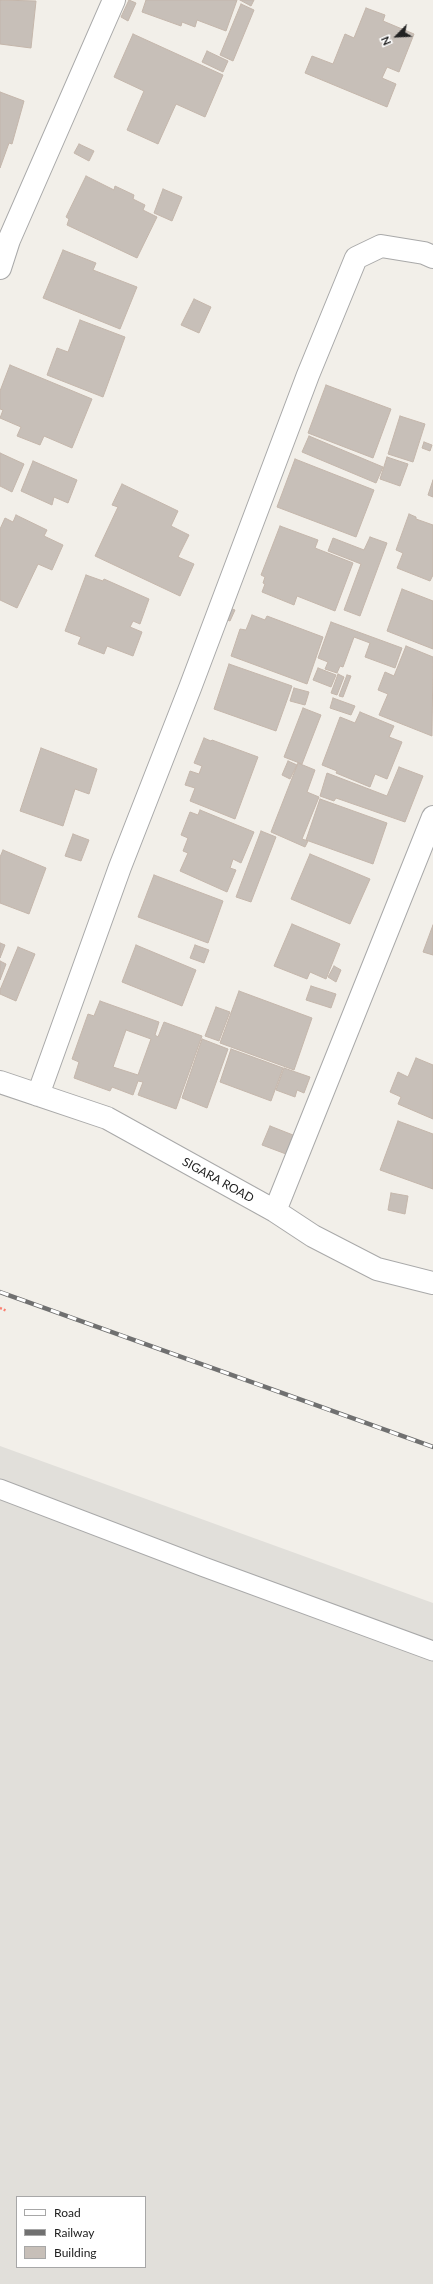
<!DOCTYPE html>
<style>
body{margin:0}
#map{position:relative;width:433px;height:2284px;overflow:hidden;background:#f2efe9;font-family:Lato,sans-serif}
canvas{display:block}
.legend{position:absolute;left:16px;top:2196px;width:130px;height:72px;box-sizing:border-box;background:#fff;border:1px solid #a7a7a7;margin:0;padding:5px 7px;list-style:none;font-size:12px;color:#222}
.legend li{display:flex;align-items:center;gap:8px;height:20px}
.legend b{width:20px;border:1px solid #a7a7a7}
.north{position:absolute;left:377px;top:16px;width:40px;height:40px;-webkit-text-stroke:3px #fff;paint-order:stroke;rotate:246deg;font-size:11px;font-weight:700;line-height:16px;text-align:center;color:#222}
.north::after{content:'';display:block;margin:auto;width:14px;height:18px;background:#222;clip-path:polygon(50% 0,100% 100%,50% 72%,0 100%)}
</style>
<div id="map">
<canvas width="433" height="2284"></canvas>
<ul class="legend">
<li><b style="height:5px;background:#fff"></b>Road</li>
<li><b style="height:5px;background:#707070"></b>Railway</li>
<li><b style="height:11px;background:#c7bfb8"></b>Building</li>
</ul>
<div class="north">N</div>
</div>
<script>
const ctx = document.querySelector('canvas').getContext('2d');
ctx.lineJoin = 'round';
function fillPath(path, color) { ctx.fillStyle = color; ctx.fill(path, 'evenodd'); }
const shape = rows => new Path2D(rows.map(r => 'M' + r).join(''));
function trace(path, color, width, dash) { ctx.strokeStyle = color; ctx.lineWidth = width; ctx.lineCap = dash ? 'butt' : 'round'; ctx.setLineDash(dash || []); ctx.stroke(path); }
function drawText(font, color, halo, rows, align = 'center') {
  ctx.font = font + ' Lato,sans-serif'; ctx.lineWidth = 4; ctx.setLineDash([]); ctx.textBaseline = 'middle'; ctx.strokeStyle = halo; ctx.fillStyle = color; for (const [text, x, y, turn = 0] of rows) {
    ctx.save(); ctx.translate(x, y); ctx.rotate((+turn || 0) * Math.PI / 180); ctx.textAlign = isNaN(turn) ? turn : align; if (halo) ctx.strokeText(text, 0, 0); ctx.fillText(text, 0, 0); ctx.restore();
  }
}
fillPath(shape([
 [0,1446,433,1603,433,2284,0,2284],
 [17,2197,145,2197,145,2267,17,2267]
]), '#e1dfda');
const building = shape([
 [0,0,36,1,31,48,0,44,0,0],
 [129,0,136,3,128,21,121,17,129,0],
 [146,0,237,0,226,31,197,20,195,27,182,22,181,26,142,12,146,0],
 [240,0,254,0,251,6,240,0],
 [241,4,254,10,233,61,220,55,241,4],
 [366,8,385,15,383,21,414,34,399,72,387,67,382,78,396,84,387,107,305,73,312,56,333,64,345,34,354,38,366,8],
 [133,34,223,75,205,117,176,104,158,144,127,130,144,91,114,77,133,34],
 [207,51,228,61,223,72,202,62,207,51],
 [0,92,24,101,12,144,9,143,0,168,0,92],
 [79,144,94,151,89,161,74,153,79,144],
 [86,176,114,190,115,186,134,195,133,199,145,205,143,210,157,217,137,258,67,225,69,219,66,217,86,176],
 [163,189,182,197,172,221,154,213,163,189],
 [63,250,96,263,93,270,137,287,120,329,43,298,63,250],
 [194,299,211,307,199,333,181,325,194,299],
 [80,320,125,337,103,397,47,375,57,348,68,352,80,320],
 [10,365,92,399,72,448,44,436,40,445,17,436,21,427,0,418,3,410,0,409,0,391,10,365],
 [326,385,391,409,373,458,308,433,326,385],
 [400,416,425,424,413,462,388,454,400,416],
 [309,436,383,467,376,483,302,452,309,436],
 [424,442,432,445,430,451,422,448,424,442],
 [0,453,24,464,12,492,0,486,0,453],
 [387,457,408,464,400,486,380,479,387,457],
 [295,459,374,490,356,537,277,507,295,459],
 [33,461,77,480,68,503,54,497,52,505,21,491,33,461],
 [433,480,433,497,428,495,433,480],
 [122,484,178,511,171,526,189,535,178,557,194,564,180,596,95,556,118,507,112,505,122,484],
 [409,514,416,517,416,519,433,525,433,575,430,581,397,568,403,553,396,550,409,514],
 [16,515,47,530,44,536,63,545,52,570,38,564,17,608,0,600,0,529,5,518,13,522,16,515],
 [280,526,318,540,315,548,353,563,335,611,297,596,294,605,262,592,265,584,263,583,265,577,261,575,280,526],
 [370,537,387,543,360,616,344,610,361,564,328,551,333,538,364,550,370,537],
 [86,575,103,581,104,579,149,599,140,624,133,621,130,627,142,632,133,656,107,646,104,654,78,644,81,637,65,631,86,575],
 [402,589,433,601,433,649,387,631,402,589],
 [222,605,235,610,230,621,218,616,222,605],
 [252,615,265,620,267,616,323,637,307,684,231,656,240,629,246,630,252,615],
 [331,622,402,648,395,668,365,657,370,643,354,637,343,667,340,666,337,673,325,669,328,662,318,658,331,622],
 [406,646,433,657,432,736,379,715,388,694,378,690,385,672,394,676,406,646],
 [229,664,292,686,276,731,214,709,229,664],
 [318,668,336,675,331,687,313,680,318,668],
 [338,674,344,677,337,695,331,693,338,674],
 [347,675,351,676,343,697,339,696,347,675],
 [294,688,309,692,305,705,290,701,294,688],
 [333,698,355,706,351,715,330,708,333,698],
 [303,708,321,715,302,764,284,757,303,708],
 [360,712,394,726,389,737,402,742,387,779,375,774,370,787,336,773,337,771,322,765,340,717,355,723,360,712],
 [204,738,211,741,212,740,258,757,235,819,190,801,195,788,185,785,190,771,199,774,202,766,194,763,204,738],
 [41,748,97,769,89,794,75,789,63,826,20,811,41,748],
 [288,761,297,765,290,779,282,775,288,761],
 [298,763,315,770,307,792,319,797,302,839,308,841,305,847,271,832,298,763],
 [399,767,423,776,405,822,336,798,334,801,320,796,327,773,387,796,399,767],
 [320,799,387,823,373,864,306,840,320,799],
 [200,810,254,832,241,863,233,859,230,868,236,870,227,892,180,871,188,853,183,851,188,838,181,835,190,812,198,815,200,810],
 [261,831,276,837,251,902,236,897,261,831],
 [73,834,89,840,81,861,65,856,73,834],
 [3,850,46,868,29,914,0,903,0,857,3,850],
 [310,854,370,879,350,924,291,899,310,854],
 [154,875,223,901,208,943,138,917,154,875],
 [292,924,340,944,326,979,310,972,307,979,274,966,292,924],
 [433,925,433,955,423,952,433,925],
 [0,943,5,945,0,958,0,943],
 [136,945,196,970,182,1006,122,982,136,945],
 [195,945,209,950,204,963,190,958,195,945],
 [18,947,35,954,16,1001,0,994,0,990,18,947],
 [0,961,6,964,0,980,0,961],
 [334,966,341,970,336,982,328,977,334,966],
 [311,986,336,994,331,1008,306,1000,311,986],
 [239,991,312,1018,294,1070,220,1043,239,991],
 [100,1001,159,1022,155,1035,158,1037,164,1022,202,1036,176,1109,138,1095,143,1082,138,1081,133,1095,112,1087,110,1091,74,1078,79,1062,72,1059,88,1014,94,1016,100,1001],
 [126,1030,151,1039,138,1075,113,1067,126,1030],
 [216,1007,230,1012,219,1041,205,1036,216,1007],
 [202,1039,228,1049,207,1108,182,1098,202,1039],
 [231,1049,283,1068,271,1101,220,1082,231,1049],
 [416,1058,433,1065,433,1119,398,1104,401,1097,390,1092,398,1072,408,1077,416,1058],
 [284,1068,310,1077,304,1093,297,1090,295,1097,276,1090,284,1068],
 [398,1121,433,1134,433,1189,380,1170,398,1121],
 [270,1126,293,1135,286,1154,262,1145,270,1126],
 [391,1193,408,1196,405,1214,388,1210,391,1193]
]);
fillPath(building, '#c7bfb8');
trace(building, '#c4b6ab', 1);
const lane = shape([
 [0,1489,204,1567,433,1651]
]);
const street = shape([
 [0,268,9,240,114,0],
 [0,1082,107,1118,275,1211,313,1236,377,1269,433,1283],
 [38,1095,120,867,190,688,308,375,356,258,381,246,424,253,433,257],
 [275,1211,433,817]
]);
trace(lane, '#a9a9a9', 21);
trace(street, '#a9a9a9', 24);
trace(shape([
 [0,1308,7,1311]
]), '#fa8072', 2.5, [2, 2]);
trace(lane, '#fff', 19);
trace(street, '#fff', 22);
const rail = shape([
 [0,1292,433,1447]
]);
trace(rail, '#707070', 4.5);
trace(rail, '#fff', 3, [9]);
drawText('12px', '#222', '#fff', [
 ["SIGARA ROAD",218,1180,29]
]);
</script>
